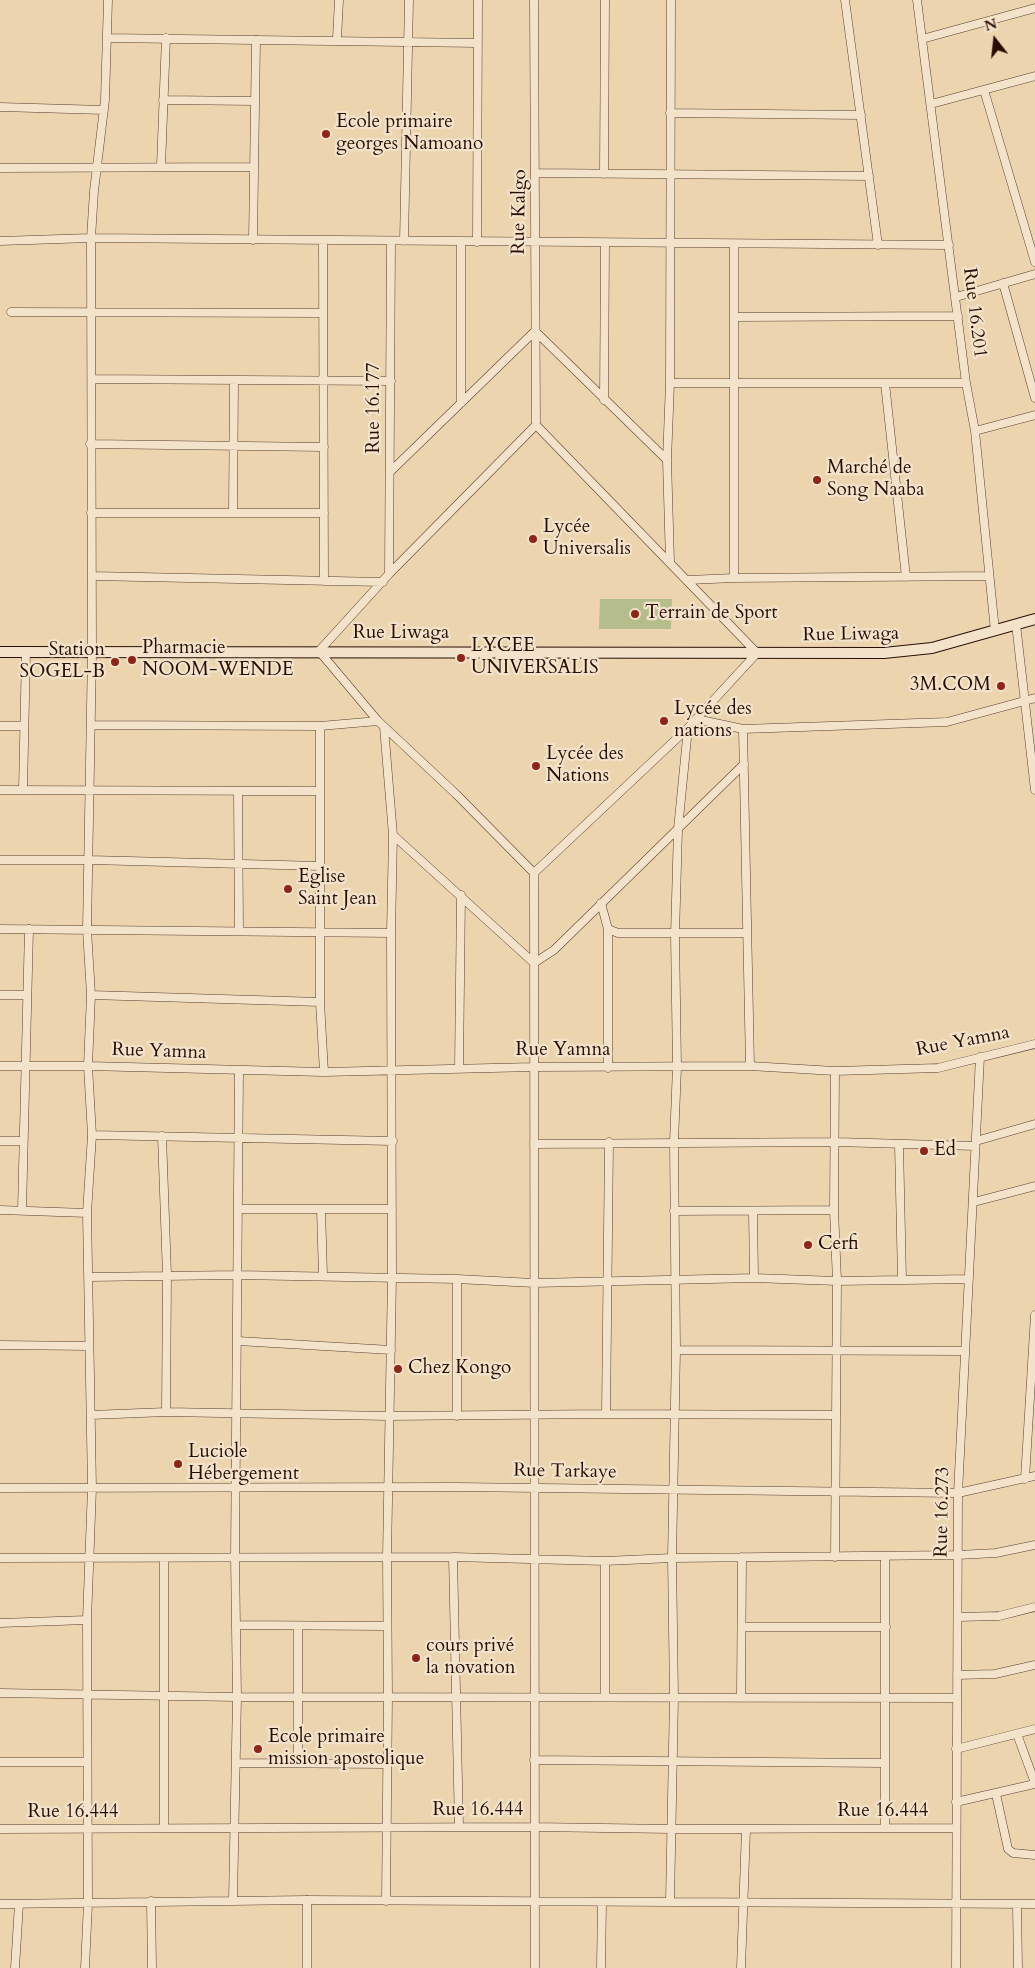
<!DOCTYPE html>
<meta charset="utf-8">
<style>
body{margin:0}
#map{position:relative;width:1035px;height:1968px;overflow:hidden;background:#ecd4af;font-family:Cardo,serif}
canvas{display:block}
.north{position:absolute;left:970px;top:15px;width:50px;height:50px;-webkit-text-stroke:4px #f3e3cb;paint-order:stroke;rotate:344deg;font-size:14px;font-weight:700;line-height:20px;text-align:center;color:#280d03}
.north::after{content:'';display:block;margin:auto;width:18px;height:22px;background:#280d03;clip-path:polygon(50% 0,100% 100%,50% 72%,0 100%)}
</style>
<div id="map">
<canvas width="1035" height="1968"></canvas>
<div class="north">N</div>
</div>
<script>
const ctx = document.querySelector('canvas').getContext('2d');
ctx.lineJoin = 'round';
function fillPath(path, color) { ctx.fillStyle = color; ctx.fill(path, 'evenodd'); }
const shape = rows => new Path2D(rows.map(r => 'M' + r).join(''));
function trace(path, color, width, dash) { ctx.strokeStyle = color; ctx.lineWidth = width; ctx.lineCap = dash ? 'butt' : 'round'; ctx.setLineDash(dash || []); ctx.stroke(path); }
function drawText(font, color, halo, rows, align = 'center') {
  ctx.font = font + ' Cardo,serif'; ctx.lineWidth = 4.5; ctx.setLineDash([]); ctx.textBaseline = 'middle'; ctx.strokeStyle = halo; ctx.fillStyle = color; for (const [text, x, y, turn = 0] of rows) {
    ctx.save(); ctx.translate(x, y); ctx.rotate((+turn || 0) * Math.PI / 180); ctx.textAlign = isNaN(turn) ? turn : align; if (halo) ctx.strokeText(text, 0, 0); ctx.fillText(text, 0, 0); ctx.restore();
  }
}
fillPath(shape([
 [600,599,672,599,671,629,599,629]
]), '#b5bd8d');
const street = shape([
 [534,0,536,425],
 [845,0,878,245],
 [917,0,966,383,975,431,995,631],
 [107,38,478,43],
 [337,39,339,0],
 [922,39,1035,8],
 [984,90,1035,262],
 [163,100,255,101],
 [931,104,1035,76],
 [0,107,104,110],
 [670,113,861,115],
 [161,166,166,38],
 [0,168,253,167],
 [537,173,869,176],
 [604,174,605,0],
 [253,240,256,40],
 [0,241,91,238,949,245],
 [323,241,324,581],
 [404,241,409,0],
 [461,242,461,403],
 [477,242,478,0],
 [1003,283,1035,398],
 [956,297,1035,274],
 [11,312,323,313],
 [734,317,958,316],
 [93,379,391,381],
 [670,383,966,383],
 [885,383,906,577],
 [604,400,605,243],
 [975,431,1035,415],
 [90,444,324,447],
 [391,471,535,331,667,460],
 [91,513,324,513],
 [233,513,234,381],
 [670,562,667,460,670,383,671,0],
 [389,574,391,241],
 [92,576,383,582],
 [734,578,734,244],
 [688,580,734,578,988,576],
 [1016,624,1035,790],
 [696,719,743,729,947,722,1035,698],
 [91,725,320,726,378,721],
 [0,726,23,726],
 [320,726,320,1002,324,1072],
 [384,727,393,835,534,963,554,950,744,764],
 [743,729,750,1066],
 [0,790,320,791],
 [23,790,26,652],
 [238,791,239,931],
 [0,860,90,860,320,866],
 [534,873,688,728,757,653,536,425],
 [601,903,608,929,618,933,747,933],
 [0,929,391,933],
 [608,929,608,1068],
 [0,995,26,995],
 [91,995,320,1002],
 [0,1066,88,1066,324,1072,534,1067,750,1066,835,1071,938,1068,1035,1044],
 [459,1068,461,895],
 [92,1135,393,1141],
 [162,1136,167,1275,166,1412],
 [0,1141,23,1141],
 [976,1141,1035,1124],
 [534,1144,836,1142,975,1146],
 [899,1144,902,1280],
 [974,1202,1035,1186],
 [238,1209,392,1209],
 [321,1209,323,1276],
 [0,1210,87,1213],
 [22,1210,29,929],
 [674,1211,834,1210],
 [753,1212,754,1278],
 [89,1277,237,1275,457,1279,534,1283,754,1278,837,1281,969,1279],
 [457,1279,457,1416],
 [238,1341,391,1350],
 [0,1345,89,1346],
 [676,1350,965,1351],
 [606,1414,609,1142],
 [91,1415,166,1412,389,1416,606,1414,836,1415],
 [1025,1479,1035,1315],
 [0,1488,456,1487,958,1493,1035,1476],
 [453,1557,459,1827],
 [835,1557,837,1281,834,1210,835,1071],
 [0,1558,453,1557,605,1561,672,1558,958,1555,996,1553,1035,1545],
 [958,1617,999,1616,1035,1607],
 [0,1623,87,1620],
 [236,1625,386,1626],
 [742,1627,886,1627],
 [957,1675,995,1674,1035,1665],
 [0,1693,237,1697,957,1698],
 [605,1696,605,1561],
 [741,1697,742,1557],
 [1017,1734,1035,1783],
 [956,1749,1035,1729],
 [534,1760,884,1763],
 [0,1762,87,1762],
 [236,1763,387,1764],
 [298,1763,298,1626],
 [996,1794,1008,1849,1013,1853,1035,1855],
 [956,1802,1035,1784],
 [164,1828,164,1558],
 [885,1828,885,1556],
 [0,1829,534,1827,672,1829,956,1828],
 [233,1900,237,1697,235,1557,239,1070],
 [307,1900,307,1968],
 [151,1901,152,1968],
 [386,1901,388,1696,387,1557,392,1277,391,933,393,835],
 [670,1901,674,1697,672,1558,676,1350,674,1142,677,1067,675,935,678,829,688,728],
 [0,1904,307,1900,1035,1904],
 [1017,1904,1018,1968],
 [15,1968,19,1904],
 [85,1968,88,1903,87,1620,92,1488,87,1213,92,1135,88,1066,91,995,87,930,92,652,91,238,94,191,105,100,108,0],
 [535,1968,534,873,456,794,378,721,319,651,389,574,536,425],
 [601,1968,602,1902],
 [741,1968,746,1830],
 [956,1968,958,1493,980,1057]
]);
const secondary = shape([
 [0,652,884,653,932,648,1035,619]
]);
trace(street, '#593f2e', 9);
trace(secondary, '#280d03', 12);
trace(street, '#f3e3cb', 8);
trace(secondary, '#f3e3cb', 10);
for (const [x, y, r, color] of [
 [326,134,5,"#8f2418"],
 [817,480,5,"#8f2418"],
 [533,539,5,"#8f2418"],
 [635,614,5,"#8f2418"],
 [461,658,5,"#8f2418"],
 [132,660,5,"#8f2418"],
 [115,662,5,"#8f2418"],
 [1001,686,5,"#8f2418"],
 [664,721,5,"#8f2418"],
 [536,766,5,"#8f2418"],
 [288,889,5,"#8f2418"],
 [924,1151,5,"#8f2418"],
 [808,1245,5,"#8f2418"],
 [398,1369,5,"#8f2418"],
 [178,1464,5,"#8f2418"],
 [416,1658,5,"#8f2418"],
 [258,1749,5,"#8f2418"]
]) { const dot = new Path2D(); dot.arc(x, y, r, 0, 2 * Math.PI); ctx.fillStyle = color; ctx.fill(dot); trace(dot, '#f3e3cb', 2); }
drawText('19px', '#280d03', '#f3e3cb', [
 ["Ecole primaire",336,123],
 ["georges Namoano",336,145],
 ["Marché de",827,469],
 ["Song Naaba",827,491],
 ["Lycée",543,528],
 ["Universalis",543,550],
 ["Terrain de Sport",645,614],
 ["LYCEE",471,647],
 ["UNIVERSALIS",471,669],
 ["Pharmacie",142,649],
 ["NOOM-WENDE",142,671],
 ["Station",105,651,"right"],
 ["SOGEL-B",105,673,"right"],
 ["3M.COM",991,686,"right"],
 ["Lycée des",674,710],
 ["nations",674,732],
 ["Lycée des",546,755],
 ["Nations",546,777],
 ["Eglise",298,878],
 ["Saint Jean",298,900],
 ["Ed",934,1151],
 ["Cerfi",818,1245],
 ["Chez Kongo",408,1369],
 ["Luciole",188,1453],
 ["Hébergement",188,1475],
 ["cours privé",426,1647],
 ["la novation",426,1669],
 ["Ecole primaire",268,1738],
 ["mission apostolique",268,1760]
], 'left');
drawText('19px', '#280d03', '#f3e3cb', [
 ["Rue Kalgo",520,212,-89],
 ["Rue 16.201",974,313,83],
 ["Rue 16.177",375,408,-90],
 ["Rue Liwaga",401,634],
 ["Rue Liwaga",851,635,-1],
 ["Rue Yamna",963,1042,-11],
 ["Rue Yamna",563,1051],
 ["Rue Yamna",159,1052,2],
 ["Rue Tarkaye",565,1472,1],
 ["Rue 16.273",943,1512,-89],
 ["Rue 16.444",478,1811],
 ["Rue 16.444",883,1812],
 ["Rue 16.444",73,1813]
]);
</script>
